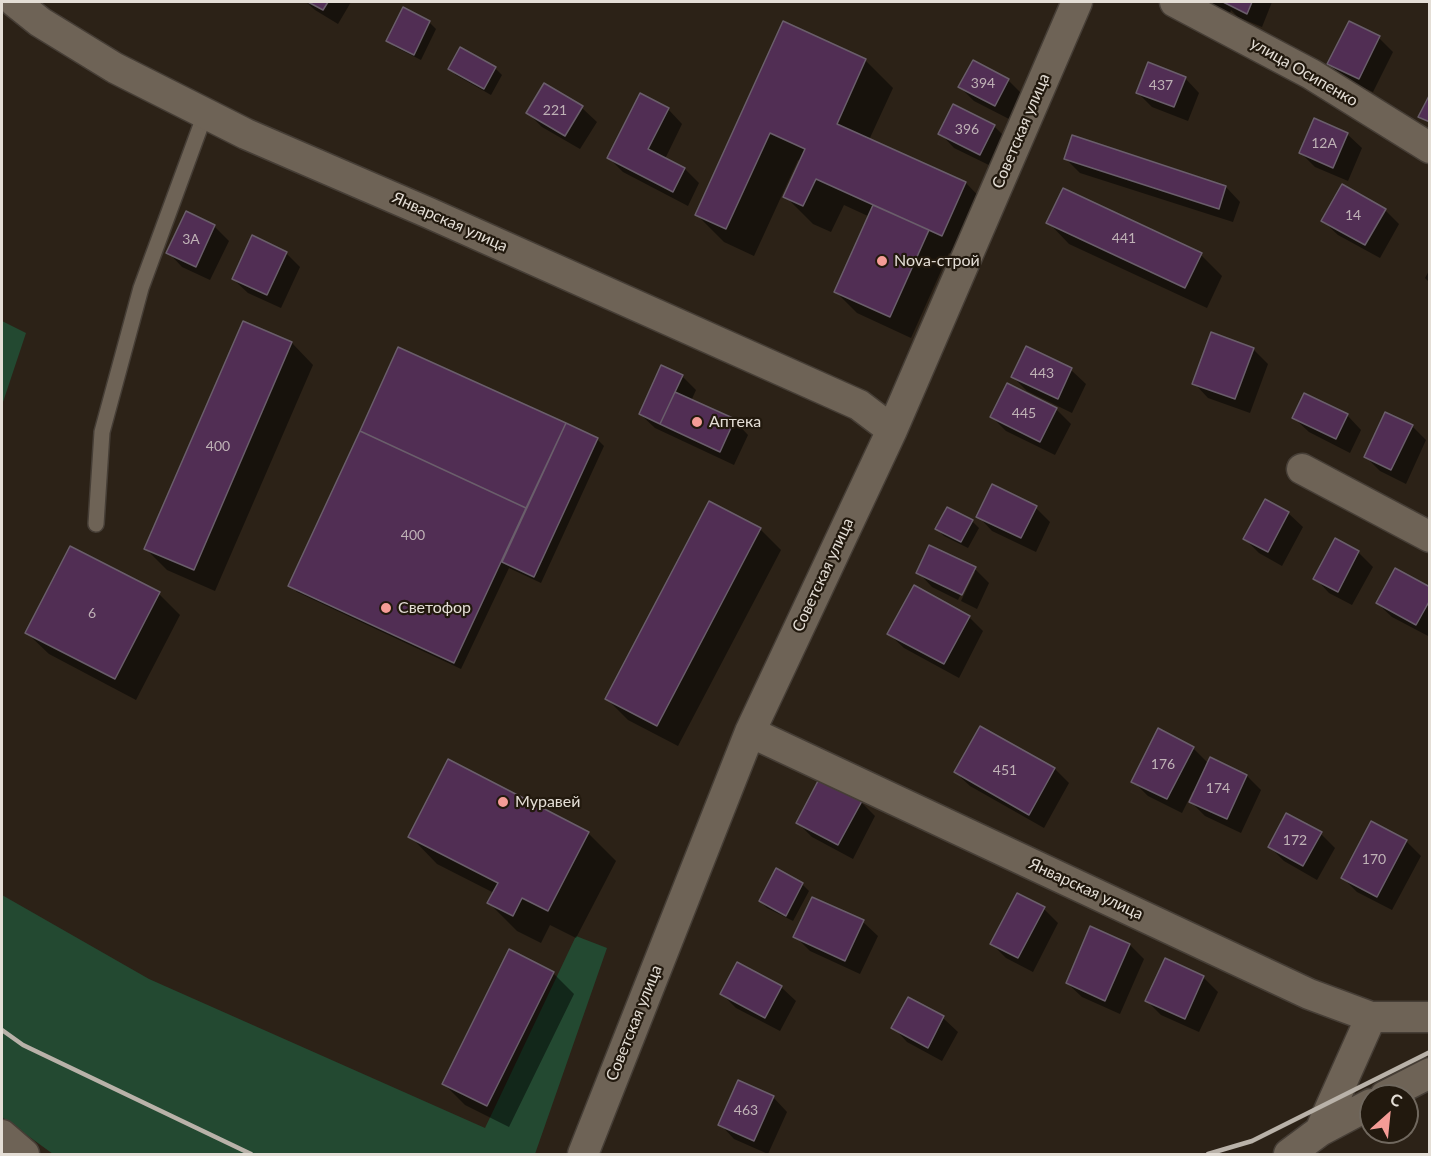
<!DOCTYPE html>
<meta charset="utf-8">
<style>
body{margin:0}
#map{position:relative;width:1431px;height:1156px;overflow:hidden;background:#2c2217;font-family:Lato,sans-serif}
canvas{display:block}
.frame{position:absolute;inset:0;border:3px solid #e4ded6;pointer-events:none}
.north{position:absolute;left:1359px;top:1084px;width:60px;height:60px;box-sizing:border-box;background:#22190e;border:2px solid #70685e;border-radius:50%;rotate:27deg;font-size:16px;font-weight:700;line-height:24px;text-align:center;color:#e4ded6}
.north::after{content:'';display:block;margin:auto;width:21px;height:27px;background:#f59c96;clip-path:polygon(50% 0,100% 100%,50% 72%,0 100%)}
</style>
<div id="map">
<canvas width="1431" height="1156"></canvas>
<div class="frame"></div>
<div class="north">С</div>
</div>
<script>
const ctx = document.querySelector('canvas').getContext('2d');
ctx.lineJoin = 'round';
function fillPath(path, color) { ctx.fillStyle = color; ctx.fill(path, 'evenodd'); }
const shape = rows => new Path2D(rows.map(r => 'M' + r).join(''));
function trace(path, color, width, dash) { ctx.strokeStyle = color; ctx.lineWidth = width; ctx.lineCap = dash ? 'butt' : 'round'; ctx.setLineDash(dash || []); ctx.stroke(path); }
function drawText(font, color, halo, rows, align = 'center') {
  ctx.font = font + ' Lato,sans-serif'; ctx.lineWidth = 4.5; ctx.setLineDash([]); ctx.textBaseline = 'middle'; ctx.strokeStyle = halo; ctx.fillStyle = color; for (const [text, x, y, turn = 0] of rows) {
    ctx.save(); ctx.translate(x, y); ctx.rotate((+turn || 0) * Math.PI / 180); ctx.textAlign = isNaN(turn) ? turn : align; if (halo) ctx.strokeText(text, 0, 0); ctx.fillText(text, 0, 0); ctx.restore();
  }
}
fillPath(shape([
 [2,321,26,333,2,405],
 [2,895,149,979,485,1128,576,936,607,948,535,1154,53,1154,2,1117]
]), '#234931');
fillPath(shape([
 [306,2,351,2,338,24,315,10],
 [1192,2,1272,2,1262,27,1238,17,1231,10,1229,16],
 [404,9,430,23,436,29,421,60,395,47,388,40],
 [783,23,865,60,893,88,869,140,966,183,993,211,970,262,949,253,911,338,857,313,836,292,870,217,844,205,831,232,813,224,785,196,801,161,798,160,754,256,724,242,697,215],
 [1379,38,1393,52,1373,92,1343,78,1329,63],
 [495,68,502,75,491,95,456,75,450,69],
 [1185,78,1199,93,1188,121,1152,107,1138,93],
 [1008,80,1022,94,1009,119,974,101,960,87],
 [544,85,582,108,597,122,580,149,542,127,528,113],
 [953,106,994,126,1009,141,995,168,954,148,940,133],
 [668,109,682,124,665,159,685,169,699,183,688,206,623,172,609,158],
 [1347,134,1362,148,1348,181,1315,167,1301,153],
 [1066,159,1226,187,1240,202,1233,222,1080,173],
 [1385,210,1399,224,1380,258,1338,235,1323,221],
 [187,213,214,226,229,241,210,280,182,267,168,252],
 [1048,222,1201,255,1222,276,1207,308,1069,244],
 [286,253,300,267,281,308,248,293,233,279],
 [1430,269,1430,283,1425,278],
 [243,323,292,343,313,365,215,591,167,570,146,549],
 [1026,348,1071,370,1086,384,1072,413,1027,391,1013,377],
 [1253,349,1268,364,1250,413,1208,398,1194,383],
 [682,376,696,390,691,401,734,420,748,435,734,465,655,428,640,414],
 [1008,385,1056,409,1071,424,1055,455,1006,431,992,417],
 [1347,415,1361,430,1350,453,1309,432,1294,418],
 [565,424,598,440,604,446,541,583,509,568,461,669,297,592,290,585],
 [1412,426,1426,440,1406,484,1380,471,1366,457],
 [1036,508,1050,522,1036,552,992,531,978,516],
 [1288,513,1303,527,1282,566,1259,553,1245,539],
 [972,521,979,528,968,548,944,536,937,529],
 [760,529,781,550,678,746,628,720,607,699],
 [1358,552,1373,567,1352,605,1329,593,1315,578],
 [975,569,989,583,977,609,961,601,975,572,972,572,958,600,932,587,918,572],
 [1430,589,1430,637,1392,617,1377,603],
 [159,594,180,615,136,700,49,654,27,633],
 [969,617,983,631,959,678,904,648,889,634],
 [980,728,1055,769,1069,783,1044,828,970,786,955,772],
 [1193,748,1208,763,1247,776,1261,790,1241,833,1205,816,1191,802,1195,793,1193,791,1182,813,1148,796,1133,781],
 [861,802,875,816,853,859,812,837,798,823],
 [1372,823,1406,841,1421,856,1392,910,1357,892,1343,878],
 [588,833,616,861,576,938,550,925,541,943,517,931,489,903,494,893,437,864,410,836],
 [1321,834,1335,848,1317,880,1284,861,1270,847],
 [802,884,809,891,793,921,767,908,760,901],
 [813,898,863,922,878,936,860,974,810,951,795,936],
 [1044,909,1058,923,1033,972,1006,958,992,944],
 [1130,945,1144,959,1120,1014,1082,997,1067,983],
 [553,973,574,994,509,1127,465,1105,444,1084],
 [1203,977,1218,992,1199,1032,1161,1015,1147,1001],
 [781,987,796,1001,780,1031,736,1008,721,993],
 [908,999,943,1018,958,1032,942,1061,907,1042,893,1027],
 [773,1097,787,1112,768,1154,734,1139,720,1124]
]), '#0007');
const building = shape([
 [308,2,328,2,323,10,308,2],
 [1223,2,1252,2,1247,14,1223,2],
 [403,7,430,21,414,55,386,41,403,7],
 [783,21,866,59,837,124,966,182,942,236,816,179,803,206,783,197,805,149,770,133,726,229,695,215,783,21],
 [1349,21,1380,36,1359,79,1327,64,1349,21],
 [460,47,496,67,484,89,448,69,460,47],
 [973,60,1009,79,995,106,958,87,973,60],
 [1148,62,1186,77,1174,107,1136,93,1148,62],
 [544,83,583,106,565,136,526,113,544,83],
 [640,93,669,108,648,149,685,168,673,192,607,158,640,93],
 [1430,94,1430,122,1418,117,1430,94],
 [953,104,995,125,980,155,938,134,953,104],
 [1314,118,1348,133,1333,168,1299,153,1314,118],
 [1072,135,1226,186,1219,209,1064,159,1072,135],
 [1342,184,1386,209,1365,245,1321,221,1342,184],
 [1063,188,1202,253,1185,288,1046,223,1063,188],
 [873,205,929,230,890,317,834,292,873,205],
 [186,211,215,225,196,267,166,253,186,211],
 [252,235,287,252,267,295,232,279,252,235],
 [243,321,292,342,194,570,144,549,243,321],
 [1211,332,1254,348,1235,399,1192,384,1211,332],
 [1026,346,1072,368,1058,399,1011,377,1026,346],
 [398,347,566,423,526,508,360,431,398,347],
 [661,365,683,375,660,424,639,414,661,365],
 [1007,383,1057,408,1040,442,990,417,1007,383],
 [675,392,735,419,720,452,660,424,675,392],
 [1304,393,1348,414,1336,439,1292,418,1304,393],
 [1385,412,1413,425,1391,470,1364,457,1385,412],
 [566,423,598,438,534,577,502,562,566,423],
 [360,431,526,508,454,663,288,586,360,431],
 [992,484,1037,506,1021,538,976,517,992,484],
 [1265,499,1289,512,1268,552,1243,539,1265,499],
 [709,501,761,528,657,726,605,699,709,501],
 [947,507,973,520,961,542,935,529,947,507],
 [1335,538,1359,551,1338,592,1313,579,1335,538],
 [929,545,976,567,962,595,916,573,929,545],
 [70,546,160,592,115,679,25,633,70,546],
 [1395,568,1430,587,1430,600,1416,625,1376,603,1395,568],
 [914,585,970,616,944,664,887,634,914,585],
 [980,726,1055,768,1029,815,954,772,980,726],
 [1158,728,1194,747,1167,799,1131,782,1158,728],
 [1210,757,1247,775,1227,819,1189,802,1210,757],
 [448,759,589,832,548,911,522,898,513,916,487,903,498,883,408,837,448,759],
 [819,779,862,801,838,845,796,823,819,779],
 [1286,813,1322,832,1303,866,1268,847,1286,813],
 [1371,821,1407,840,1377,897,1341,878,1371,821],
 [776,868,803,883,786,916,759,901,776,868],
 [1017,893,1045,907,1018,958,990,944,1017,893],
 [812,897,864,920,845,961,793,937,812,897],
 [1090,926,1130,944,1105,1001,1066,983,1090,926],
 [509,949,554,972,487,1106,442,1084,509,949],
 [1165,958,1204,976,1185,1019,1145,1001,1165,958],
 [737,962,782,986,765,1018,720,994,737,962],
 [908,997,944,1016,928,1048,891,1028,908,997],
 [738,1080,774,1096,754,1141,718,1125,738,1080]
]);
fillPath(building, '#512e54');
trace(building, '#6a5e6b', 1.5);
const service = shape([
 [96,524,102,432,141,288,205,114]
]);
const minor = shape([
 [15,2,40,22,115,68,246,134,429,213,859,405,892,430],
 [1175,2,1311,74,1430,148],
 [1302,469,1430,537],
 [750,732,1309,994,1371,1017,1430,1017],
 [1385,1096,1430,1073],
 [1320,1131,1371,1017],
 [2,1135,24,1154],
 [583,1154,750,732,892,430,1077,2],
 [1289,1154,1320,1131,1371,1104]
]);
trace(service, '#463e36', 18);
trace(minor, '#463e36', 33);
trace(service, '#6e6356', 15);
trace(minor, '#6e6356', 30);
trace(shape([
 [2,1030,23,1045,251,1154],
 [1208,1154,1252,1141,1430,1052]
]), '#b9b2a9', 4.5);
for (const [x, y, r, color] of [
 [882,261,6,"#f59c96"],
 [697,422,6,"#f59c96"],
 [386,608,6,"#f59c96"],
 [503,802,6,"#f59c96"]
]) { const dot = new Path2D(); dot.arc(x, y, r, 0, 2 * Math.PI); ctx.fillStyle = color; ctx.fill(dot); trace(dot, '#22190e', 2); }
drawText('14px', '#bfb2b6', null, [
 ["394",983,83],
 ["437",1161,85],
 ["221",555,110],
 ["396",967,129],
 ["12А",1324,143],
 ["14",1353,215],
 ["441",1124,238],
 ["3А",191,239],
 ["443",1042,373],
 ["445",1024,413],
 ["400",218,446],
 ["400",413,535],
 ["6",92,613],
 ["176",1163,764],
 ["451",1005,770],
 ["174",1218,788],
 ["172",1295,840],
 ["170",1374,859],
 ["463",746,1110]
]);
drawText('16px', '#e4ded6', '#22190e', [
 ["улица Осипенко",1304,72,30],
 ["Советская улица",1021,131,-67],
 ["Январская улица",450,222,24],
 ["Советская улица",823,575,-65],
 ["Январская улица",1086,889,25],
 ["Советская улица",634,1023,-68]
]);
drawText('16px', '#e4ded6', '#22190e', [
 ["Nova-строй",894,261],
 ["Аптека",709,422],
 ["Светофор",398,608],
 ["Муравей",515,802]
], 'left');
</script>
